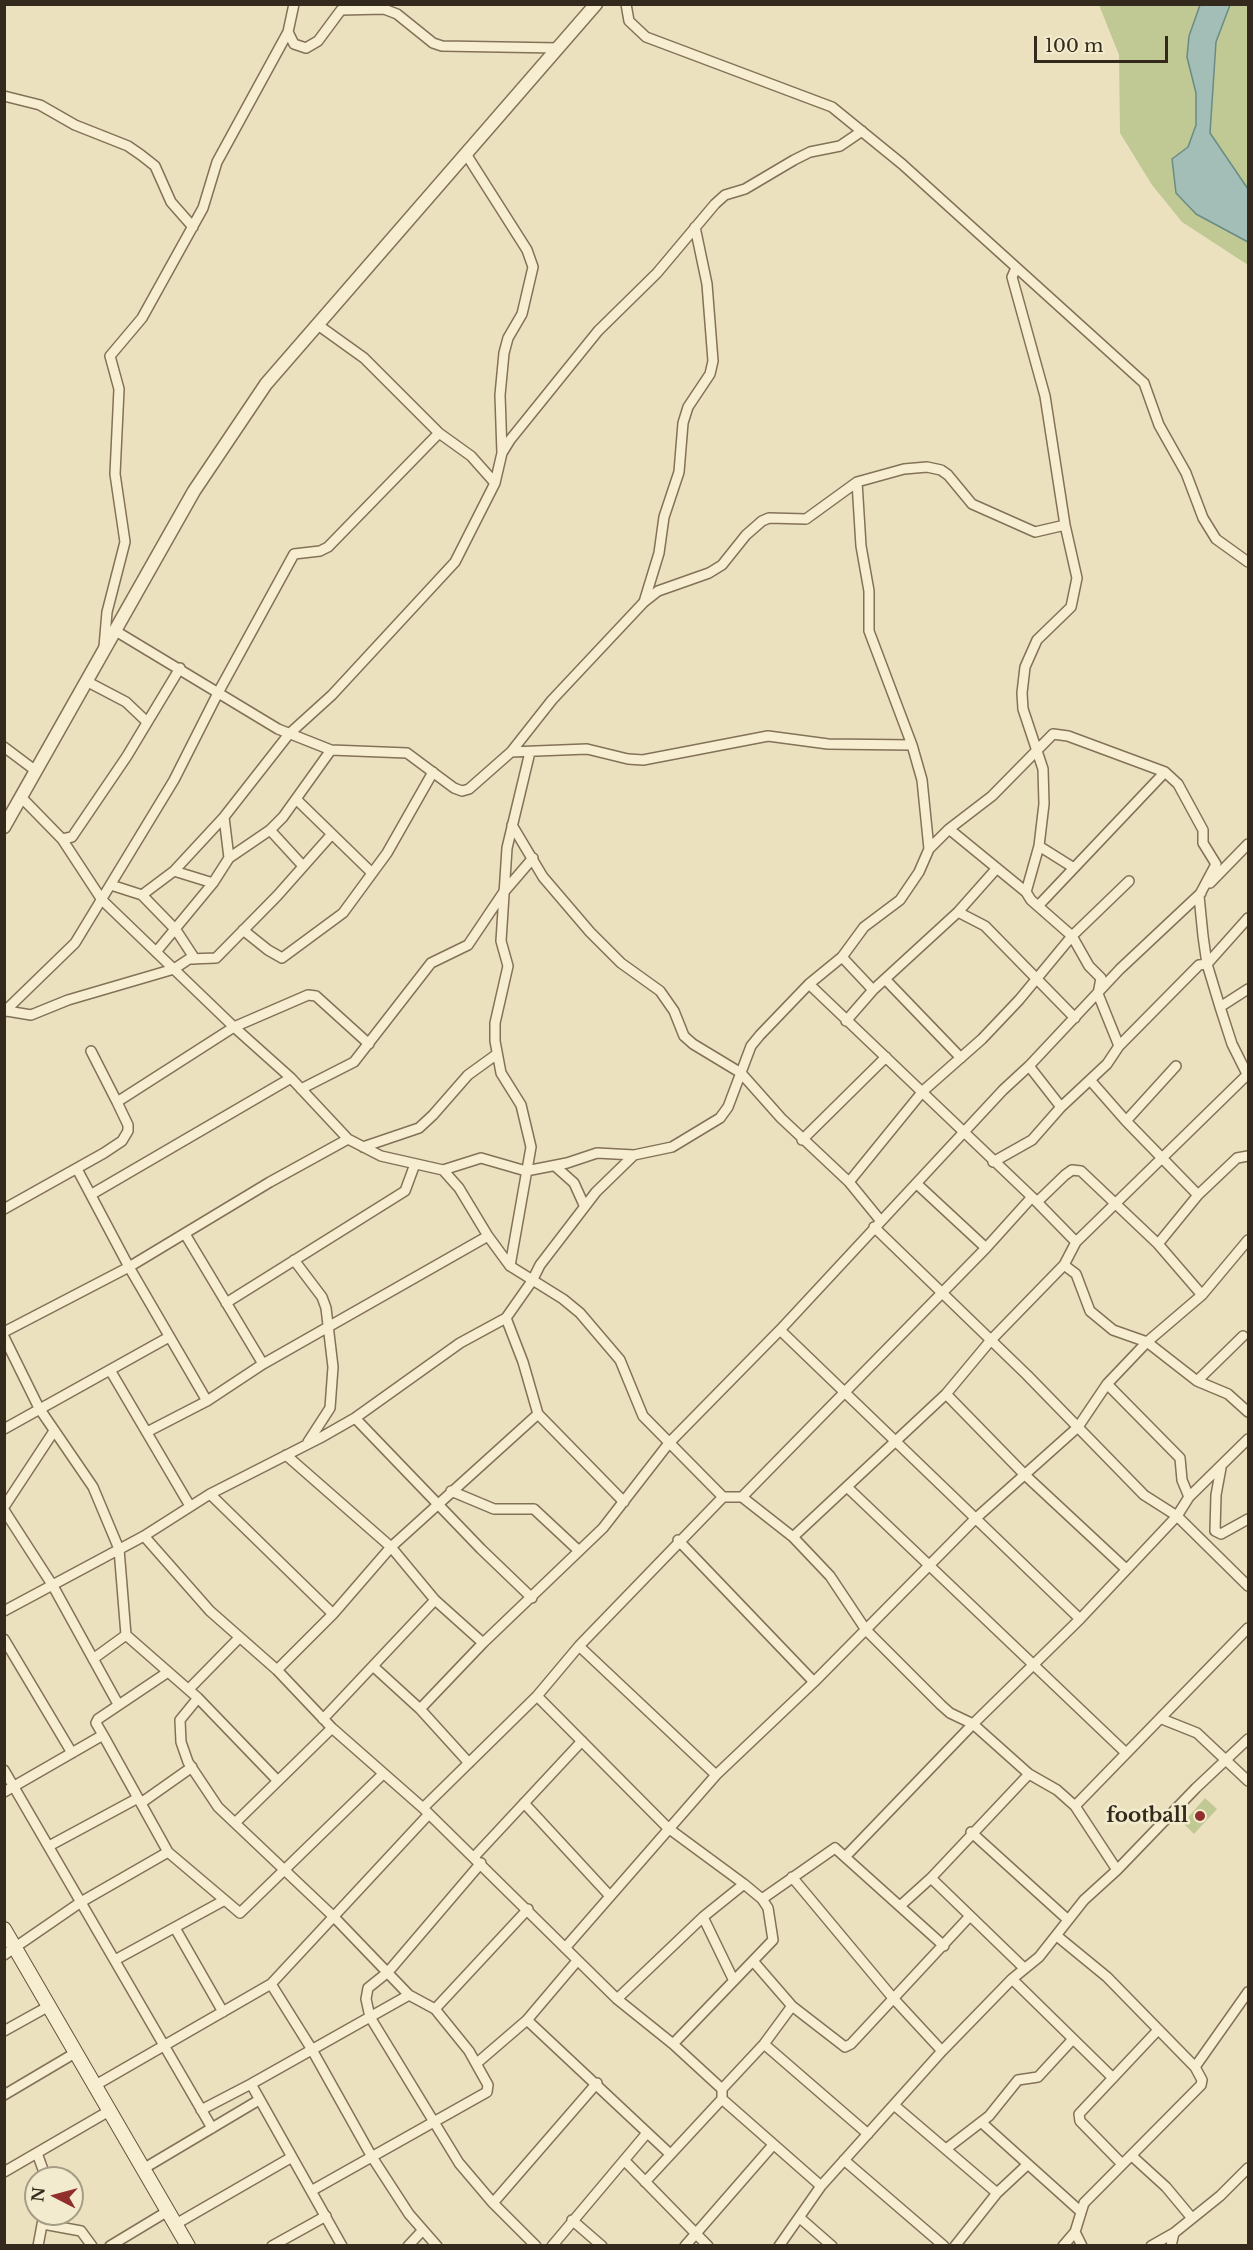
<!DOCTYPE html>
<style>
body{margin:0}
#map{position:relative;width:1253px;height:2250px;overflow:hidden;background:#ece1bf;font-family:"Libre Baskerville",serif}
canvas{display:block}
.frame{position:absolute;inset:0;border:6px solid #33291c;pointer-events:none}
.north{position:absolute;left:24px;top:2166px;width:60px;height:60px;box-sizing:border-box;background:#f3ebce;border:2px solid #a69d87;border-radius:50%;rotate:276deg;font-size:16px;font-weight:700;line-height:24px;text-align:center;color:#33291c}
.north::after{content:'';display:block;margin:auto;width:21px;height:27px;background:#902f2b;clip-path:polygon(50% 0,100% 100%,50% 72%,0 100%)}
.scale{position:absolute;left:1034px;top:36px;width:134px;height:27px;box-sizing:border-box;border:3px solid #33291c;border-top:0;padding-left:8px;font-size:18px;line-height:21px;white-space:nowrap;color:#33291c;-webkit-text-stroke:4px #f3ebce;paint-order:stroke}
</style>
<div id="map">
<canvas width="1253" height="2250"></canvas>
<div class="frame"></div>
<div class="north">N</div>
<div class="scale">100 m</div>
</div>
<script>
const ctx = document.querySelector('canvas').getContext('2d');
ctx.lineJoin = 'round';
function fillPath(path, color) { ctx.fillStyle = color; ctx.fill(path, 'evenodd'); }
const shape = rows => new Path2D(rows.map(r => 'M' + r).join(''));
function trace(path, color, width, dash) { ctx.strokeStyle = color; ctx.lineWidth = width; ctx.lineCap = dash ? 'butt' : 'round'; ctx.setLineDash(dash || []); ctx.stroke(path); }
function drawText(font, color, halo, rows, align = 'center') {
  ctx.font = font + ' "Libre Baskerville",serif'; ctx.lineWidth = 5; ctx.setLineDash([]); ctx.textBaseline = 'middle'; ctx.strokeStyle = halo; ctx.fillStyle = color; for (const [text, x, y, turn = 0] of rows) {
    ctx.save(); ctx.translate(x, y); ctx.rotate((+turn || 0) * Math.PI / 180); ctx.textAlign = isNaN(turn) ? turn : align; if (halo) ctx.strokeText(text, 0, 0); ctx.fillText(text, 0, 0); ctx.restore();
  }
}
fillPath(shape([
 [1099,5,1200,5,1189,36,1187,57,1196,93,1196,125,1188,147,1172,159,1196,214,1248,242,1248,265,1182,222,1152,185,1120,133,1119,55],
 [1230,5,1248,5,1248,189,1210,133,1216,42],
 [1205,1798,1217,1809,1194,1834,1183,1823]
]), '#c0c994');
const water = shape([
 [1200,5,1230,5,1216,42,1210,133,1248,189,1248,242,1196,214,1176,193,1172,159,1188,147,1196,125,1196,93,1187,57,1189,36,1200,5]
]);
fillPath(water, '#a2beb7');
trace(water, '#6a8b84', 1.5);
const minor = shape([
 [626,4,629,21,646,37,832,107,902,164,1144,383,1159,425,1186,473,1203,518,1216,539,1248,562],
 [288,32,294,44,306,48,318,41,341,10,384,9,397,14,433,43,442,46,558,48],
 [4,96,40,105,75,125,128,146,141,155,155,166,171,202,193,227],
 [466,154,527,250,533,267,522,314,508,338,504,353,500,395,502,453],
 [318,325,364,358,439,433,471,456,495,483],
 [857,482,861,546,869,591,869,631,912,745,922,780,929,849],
 [644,602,659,553,664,517,679,472,683,423,688,407,710,374,713,361,707,284,695,227],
 [114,630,278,729,331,750,407,753,454,788,462,791,469,789,511,752,552,700,644,602,658,591,709,573,722,565,746,535,762,521,769,518,806,519,857,482,904,469,927,467,941,470,948,475,972,504,1035,532,1065,525],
 [104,647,107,612,125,542,115,474,119,389,110,356,142,318,203,208,217,162,288,32,294,4],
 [86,681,126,702,147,722],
 [4,747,36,771],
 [511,752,587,749,628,759,643,760,768,736,828,744,912,745],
 [21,797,62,839,72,837,127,756,180,668],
 [296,799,371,872],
 [224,817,229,858],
 [512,825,543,877,590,932,621,963,660,991,674,1011,684,1036,693,1044,741,1073,781,1118,849,1182,880,1220],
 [949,829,1026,892],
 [270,830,303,866],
 [62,839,102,900,234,1027,291,1078,348,1139,381,1156,443,1170,459,1188,488,1236,510,1266,563,1299,580,1313,620,1360,643,1416,723,1497],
 [1039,846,1074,868],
 [174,871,213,883,229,858,270,830,283,817,331,750],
 [1210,883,1248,844],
 [111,885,142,895,174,871,224,817,289,734,332,695,455,562,495,483,502,453,510,440,598,331,657,273,715,204,725,195,745,189,794,160,810,152,840,146,862,131],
 [142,895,176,930,195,959],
 [1038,906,1165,772],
 [958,912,985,926,1075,1018],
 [243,930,268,950,282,958,343,913,387,853,433,772],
 [156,952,213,883],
 [842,957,873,990],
 [885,979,961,1058],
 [809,984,1032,1197],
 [1220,1007,1248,989],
 [7,1011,31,1015,68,1000,174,969,189,959,216,958,277,896,332,834],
 [4,1012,75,943,174,780,219,691,294,554,320,551,328,547,439,433],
 [846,1021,873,990,958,912,997,868],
 [1119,1046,1199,965,1207,964,1248,918],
 [1029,1066,1120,969,1201,893],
 [1090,1080,1126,1121,1198,1195,1237,1158,1248,1156],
 [301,1089,354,1062,431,963,468,945,503,893,533,858],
 [117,1102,234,1027,308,995,316,996,369,1044],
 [1126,1121,1176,1066],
 [802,1140,886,1057],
 [363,1147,419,1128,433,1115,468,1075,497,1054],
 [993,1162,1032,1140,1061,1107,1107,1064,1119,1046,1098,994,1101,978,1089,966,1072,936,1031,900,1026,892,1039,846,1044,804,1043,769,1023,709,1022,693,1025,667,1037,640,1071,607,1077,578,1065,525,1045,396,1012,277,1016,268],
 [555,1166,574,1183,584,1205],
 [77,1169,129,1267,207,1401],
 [443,1170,481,1158,526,1171,567,1163,597,1153,634,1155],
 [849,1182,923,1091,982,1039,1019,1000,1072,936,1129,881],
 [917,1184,986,1248],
 [92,1194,291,1078],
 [1037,1202,1065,1175,1072,1170,1081,1171,1158,1244,1202,1295],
 [4,1209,104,1153,122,1141,128,1131,128,1125,117,1102,91,1051],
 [874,1227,1027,1375,1144,1495,1177,1516,1248,1586],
 [185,1234,263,1364],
 [1158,1244,1198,1195],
 [294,1260,322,1297,326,1308,333,1367,330,1408,308,1442],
 [1064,1265,1076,1274,1090,1311,1113,1330,1147,1342,1197,1381,1228,1394,1248,1412],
 [510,1266,531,1147,521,1105,501,1073,495,1041,495,1023,508,966,501,941,507,848,530,752],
 [226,1303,405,1191,415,1164],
 [506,1318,523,1362,538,1414,624,1502],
 [780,1330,1080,1619],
 [4,1332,129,1267,270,1182,348,1139],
 [4,1337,39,1408,93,1487,119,1549,126,1635,93,1659],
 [110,1370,190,1506],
 [1197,1381,1243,1336],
 [1107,1384,1180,1458,1182,1480,1189,1497],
 [946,1394,1025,1475,1126,1569],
 [355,1418,481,1549,532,1598],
 [4,1429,169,1337],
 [147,1432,207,1401,263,1364,488,1236],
 [286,1455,391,1547,435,1600,483,1643],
 [1221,1468,1216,1495,1215,1531,1221,1534,1248,1519],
 [847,1487,1126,1753],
 [451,1491,494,1509,534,1509,579,1551],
 [210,1494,333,1614],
 [742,1497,986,1248,1032,1197,1076,1242],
 [4,1507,54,1431],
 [4,1510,53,1586,118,1704],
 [144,1536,210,1611,277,1670,332,1728,423,1808,617,1999,673,2044,722,2089,722,2099,821,2186],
 [793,1537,946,1394,991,1340,1064,1265,1076,1242,1248,1074],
 [678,1540,814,1682],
 [4,1611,144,1536,210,1494,320,1438,355,1418,460,1343,506,1318,532,1281,540,1265,596,1192,634,1155,672,1147,720,1118,728,1107,751,1046,760,1035,809,984,842,957,864,927,900,900,919,872,929,849,949,829,992,796,1053,734,1068,736,1165,772,1178,784,1203,830,1203,843,1216,864,1199,896,1203,936,1207,964,1220,1007,1232,1044,1248,1076],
 [126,1635,198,1698,277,1780],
 [4,1639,72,1753],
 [579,1646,716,1775],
 [374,1667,420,1709,469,1763],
 [277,1670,333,1614,391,1547,538,1414],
 [189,1689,239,1638],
 [537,1696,668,1828,744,1884,762,1899,768,1908,773,1940,673,2044],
 [198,1698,180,1720,181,1742,188,1762,218,1807,334,1917,409,1995,435,2009,469,2051,488,2085,487,2092,311,2191],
 [420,1709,483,1643,603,1528,669,1443,780,1330,1003,1090,1029,1066,1061,1107],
 [323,1719,435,1600],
 [1162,1719,1197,1733,1248,1781],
 [103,1735,168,1852,240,1913,383,1774],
 [4,1770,212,2128],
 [4,1792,103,1735,96,1723,98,1719,168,1672],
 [141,1803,192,1767],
 [524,1803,609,1895],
 [1075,1806,1248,1628],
 [423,1808,537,1696,579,1646,723,1497,742,1497,793,1537,830,1576,866,1630,941,1705,950,1713,973,1724,1029,1774,1057,1790,1075,1806,1117,1870],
 [235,1823,332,1728],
 [971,1832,1067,1919],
 [49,1846,138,1798],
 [474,1857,582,1741],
 [845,1857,973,1724,1080,1619,1177,1516,1189,1497,1248,1439],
 [481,1863,388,1972,368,1988,366,1999,370,2017,459,2163,493,2203,536,2246],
 [792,1877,893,1998,942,2051],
 [931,1878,1024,1968],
 [762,1899,835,1848,944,1946],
 [900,1906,931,1878,1029,1774],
 [703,1917,733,1979],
 [175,1928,223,2012],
 [1057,1936,1107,1977,1195,2067,1202,2080,1201,2085,1084,2203,1075,2232,1063,2246],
 [565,1948,716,1775,814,1682,975,1519,1078,1427,1107,1384,1147,1342,1202,1295,1248,1240],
 [4,1955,81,1902,168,1852],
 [115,1960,223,1901],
 [753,1961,792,2006,845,2047,851,2044,970,1916],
 [1012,1979,1113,2078],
 [271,1984,311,2048,372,2157,409,2214,437,2246],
 [617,1999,703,1917,744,1884],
 [435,2009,528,1909],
 [527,2020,670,2154],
 [4,2031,49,2006],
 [764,2044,868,2134],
 [477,2063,527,2020,577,1961],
 [1195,2067,1248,1992],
 [251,2084,342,2246],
 [94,2086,271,1984,429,1814],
 [722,2089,764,2044,792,2006],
 [4,2095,75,2053],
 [894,2105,997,2193],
 [201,2110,251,2084,409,1995],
 [981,2122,1080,2211],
 [946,2149,989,2116,1018,2080,1038,2077,1073,2039],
 [37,2153,46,2178],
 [1132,2156,1166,2187,1191,2217],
 [624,2160,708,2246],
 [844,2160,944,2246],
 [1122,2164,1080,2121,1079,2114,1158,2030],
 [143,2169,259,2100],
 [4,2172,109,2111],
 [645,2182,722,2099],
 [493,2203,597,2083],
 [800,2218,832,2246],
 [572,2220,602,2246],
 [43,2224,81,2231,92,2246],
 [176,2224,292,2157],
 [1075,2232,1082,2246],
 [38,2246,44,2214],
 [110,2246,168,2211],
 [272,2246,326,2216],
 [408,2246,422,2231],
 [552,2246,647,2133],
 [685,2246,773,2145],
 [779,2246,821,2186,942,2051,1012,1979,1039,1957,1084,1900,1117,1870,1196,1788,1248,1739],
 [955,2246,997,2193,1027,2165],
 [1151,2246,1174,2233,1220,2196,1248,2168],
 [1171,2246,1174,2233]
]);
const tertiary = shape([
 [4,827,194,491,266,384,596,4]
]);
const secondary = shape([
 [4,1929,188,2246]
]);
trace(minor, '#837158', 12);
trace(tertiary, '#837158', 15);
trace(secondary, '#65533c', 16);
trace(minor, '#f7eed1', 9);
trace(tertiary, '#f7eed1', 12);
trace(secondary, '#f7eed1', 14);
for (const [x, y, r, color] of [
 [1200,1816,6,"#902f2b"]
]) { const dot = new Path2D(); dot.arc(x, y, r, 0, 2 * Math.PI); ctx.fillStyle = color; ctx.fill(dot); trace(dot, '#f3ebce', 2); }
drawText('bold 20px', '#33291c', '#f3ebce', [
 ["football",1188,1816]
], 'right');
</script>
